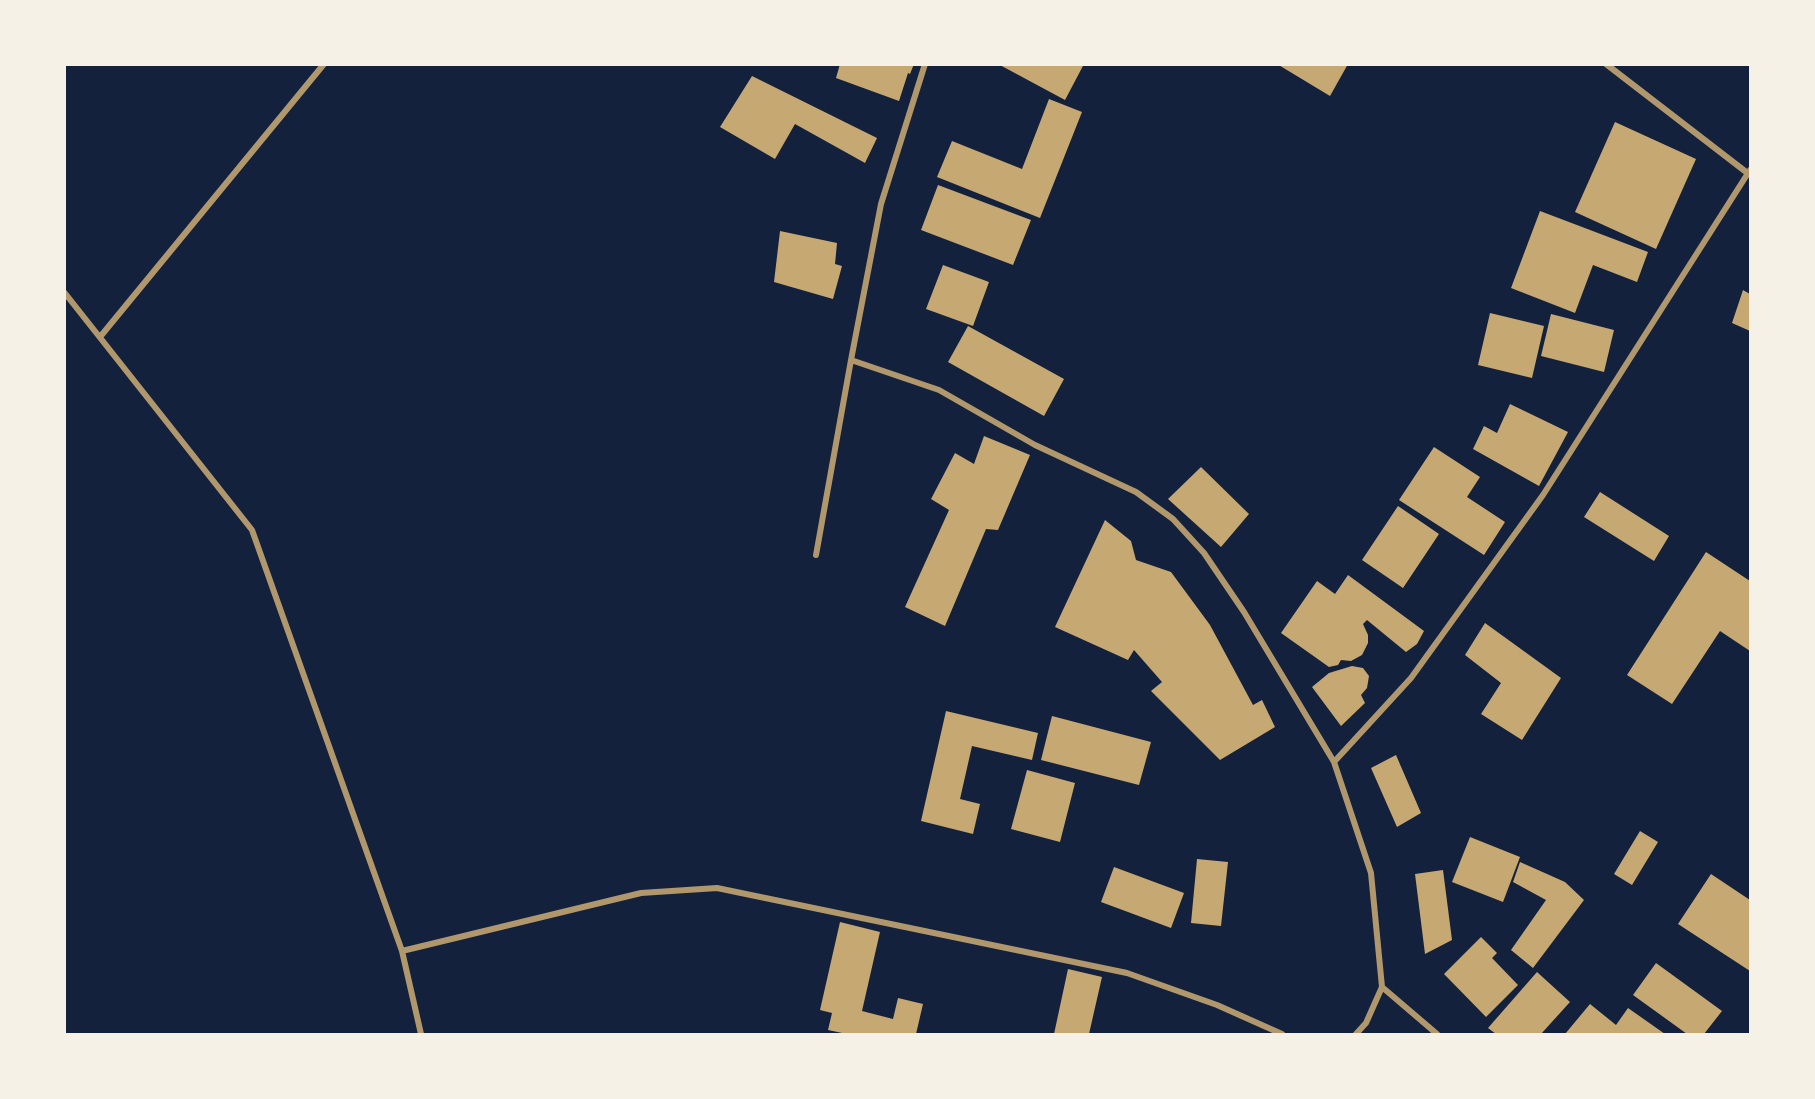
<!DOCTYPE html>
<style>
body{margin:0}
#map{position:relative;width:1815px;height:1099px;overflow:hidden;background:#14213d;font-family:"Roboto Serif",serif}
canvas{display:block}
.frame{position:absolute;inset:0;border:66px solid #f6f1e7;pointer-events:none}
</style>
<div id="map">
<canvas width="1815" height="1099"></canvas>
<div class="frame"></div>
</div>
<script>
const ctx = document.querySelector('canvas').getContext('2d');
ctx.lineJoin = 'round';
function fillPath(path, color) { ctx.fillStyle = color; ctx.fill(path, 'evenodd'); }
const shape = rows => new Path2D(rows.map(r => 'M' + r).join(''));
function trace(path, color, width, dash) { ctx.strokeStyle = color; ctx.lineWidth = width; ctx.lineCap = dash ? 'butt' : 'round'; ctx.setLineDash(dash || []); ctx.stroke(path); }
fillPath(shape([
 [840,64,914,64,910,74,908,73,899,101,836,78],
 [998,64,1084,64,1065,100],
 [1277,64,1348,64,1330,96],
 [752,76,877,138,865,163,795,124,775,159,720,127],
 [1049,99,1082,112,1040,218,937,177,952,141,1022,169],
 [1615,122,1696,159,1656,249,1575,212],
 [938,185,1031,220,1013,265,921,230],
 [1540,211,1648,252,1637,282,1593,265,1575,313,1511,288],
 [780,231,837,243,835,264,842,266,833,299,774,282],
 [943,265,989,282,973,326,926,309],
 [1743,290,1750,294,1750,331,1732,323],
 [1490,313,1544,326,1532,378,1478,365],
 [1551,314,1614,330,1604,372,1541,356],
 [968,326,1064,379,1044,416,948,362],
 [1510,404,1568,432,1539,486,1473,449,1484,426,1497,433],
 [984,436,1030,455,998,530,986,529,945,626,905,607,949,510,931,499,955,453,974,464],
 [1434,447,1480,477,1467,497,1505,522,1484,555,1399,500],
 [1201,467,1249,514,1221,547,1168,499],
 [1600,492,1669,536,1654,561,1584,517],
 [1398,506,1439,534,1403,588,1362,560],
 [1105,520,1131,541,1136,560,1171,572,1210,625,1253,705,1262,700,1275,727,1220,760,1151,691,1162,682,1134,650,1128,660,1055,627],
 [1706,552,1750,581,1750,651,1720,631,1672,704,1627,675],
 [1348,575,1424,631,1417,644,1406,652,1367,620,1363,624,1368,635,1368,643,1362,655,1351,661,1341,660,1338,665,1329,667,1281,633,1317,581,1335,594],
 [1485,623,1561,678,1522,740,1481,714,1501,683,1465,655],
 [1352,666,1363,668,1369,676,1367,688,1361,695,1365,703,1341,726,1312,687,1329,673],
 [946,711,1038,733,1032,760,972,746,960,799,980,804,973,834,921,821],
 [1052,716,1151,742,1139,785,1041,760],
 [1396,755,1421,813,1397,827,1371,768],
 [1027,770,1075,783,1060,842,1011,829],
 [1640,831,1658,842,1632,885,1614,874],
 [1470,837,1520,857,1503,902,1452,882],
 [1197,859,1228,862,1221,926,1191,923],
 [1520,862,1565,882,1584,900,1533,968,1511,950,1546,900,1513,882],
 [1114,867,1184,893,1171,928,1101,902],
 [1443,870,1452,940,1425,954,1415,874],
 [1711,874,1750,900,1750,971,1678,924],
 [840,922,880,932,862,1011,893,1019,898,998,923,1004,916,1034,847,1034,828,1030,832,1013,820,1010],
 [1481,937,1497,953,1492,958,1518,985,1486,1017,1444,974],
 [1656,963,1722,1011,1704,1034,1687,1034,1633,995],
 [1068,969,1102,977,1089,1034,1054,1034],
 [1537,972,1570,1002,1541,1034,1496,1034,1488,1028],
 [1590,1004,1616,1025,1628,1008,1665,1034,1565,1034]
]), '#c6a872');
trace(shape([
 [1606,64,1750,175],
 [64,292,252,530,402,951,421,1034],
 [100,337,324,64],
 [851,360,939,390,1035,445,1136,492,1173,519,1204,553,1244,612,1334,762],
 [816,555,851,360,881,204,925,64],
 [402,951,641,893,717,888,1127,973,1217,1005,1282,1034],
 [1382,987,1437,1034],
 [1356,1034,1366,1023,1382,987,1371,873,1334,762,1411,678,1543,495,1750,170]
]), '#b1986c', 6);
</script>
